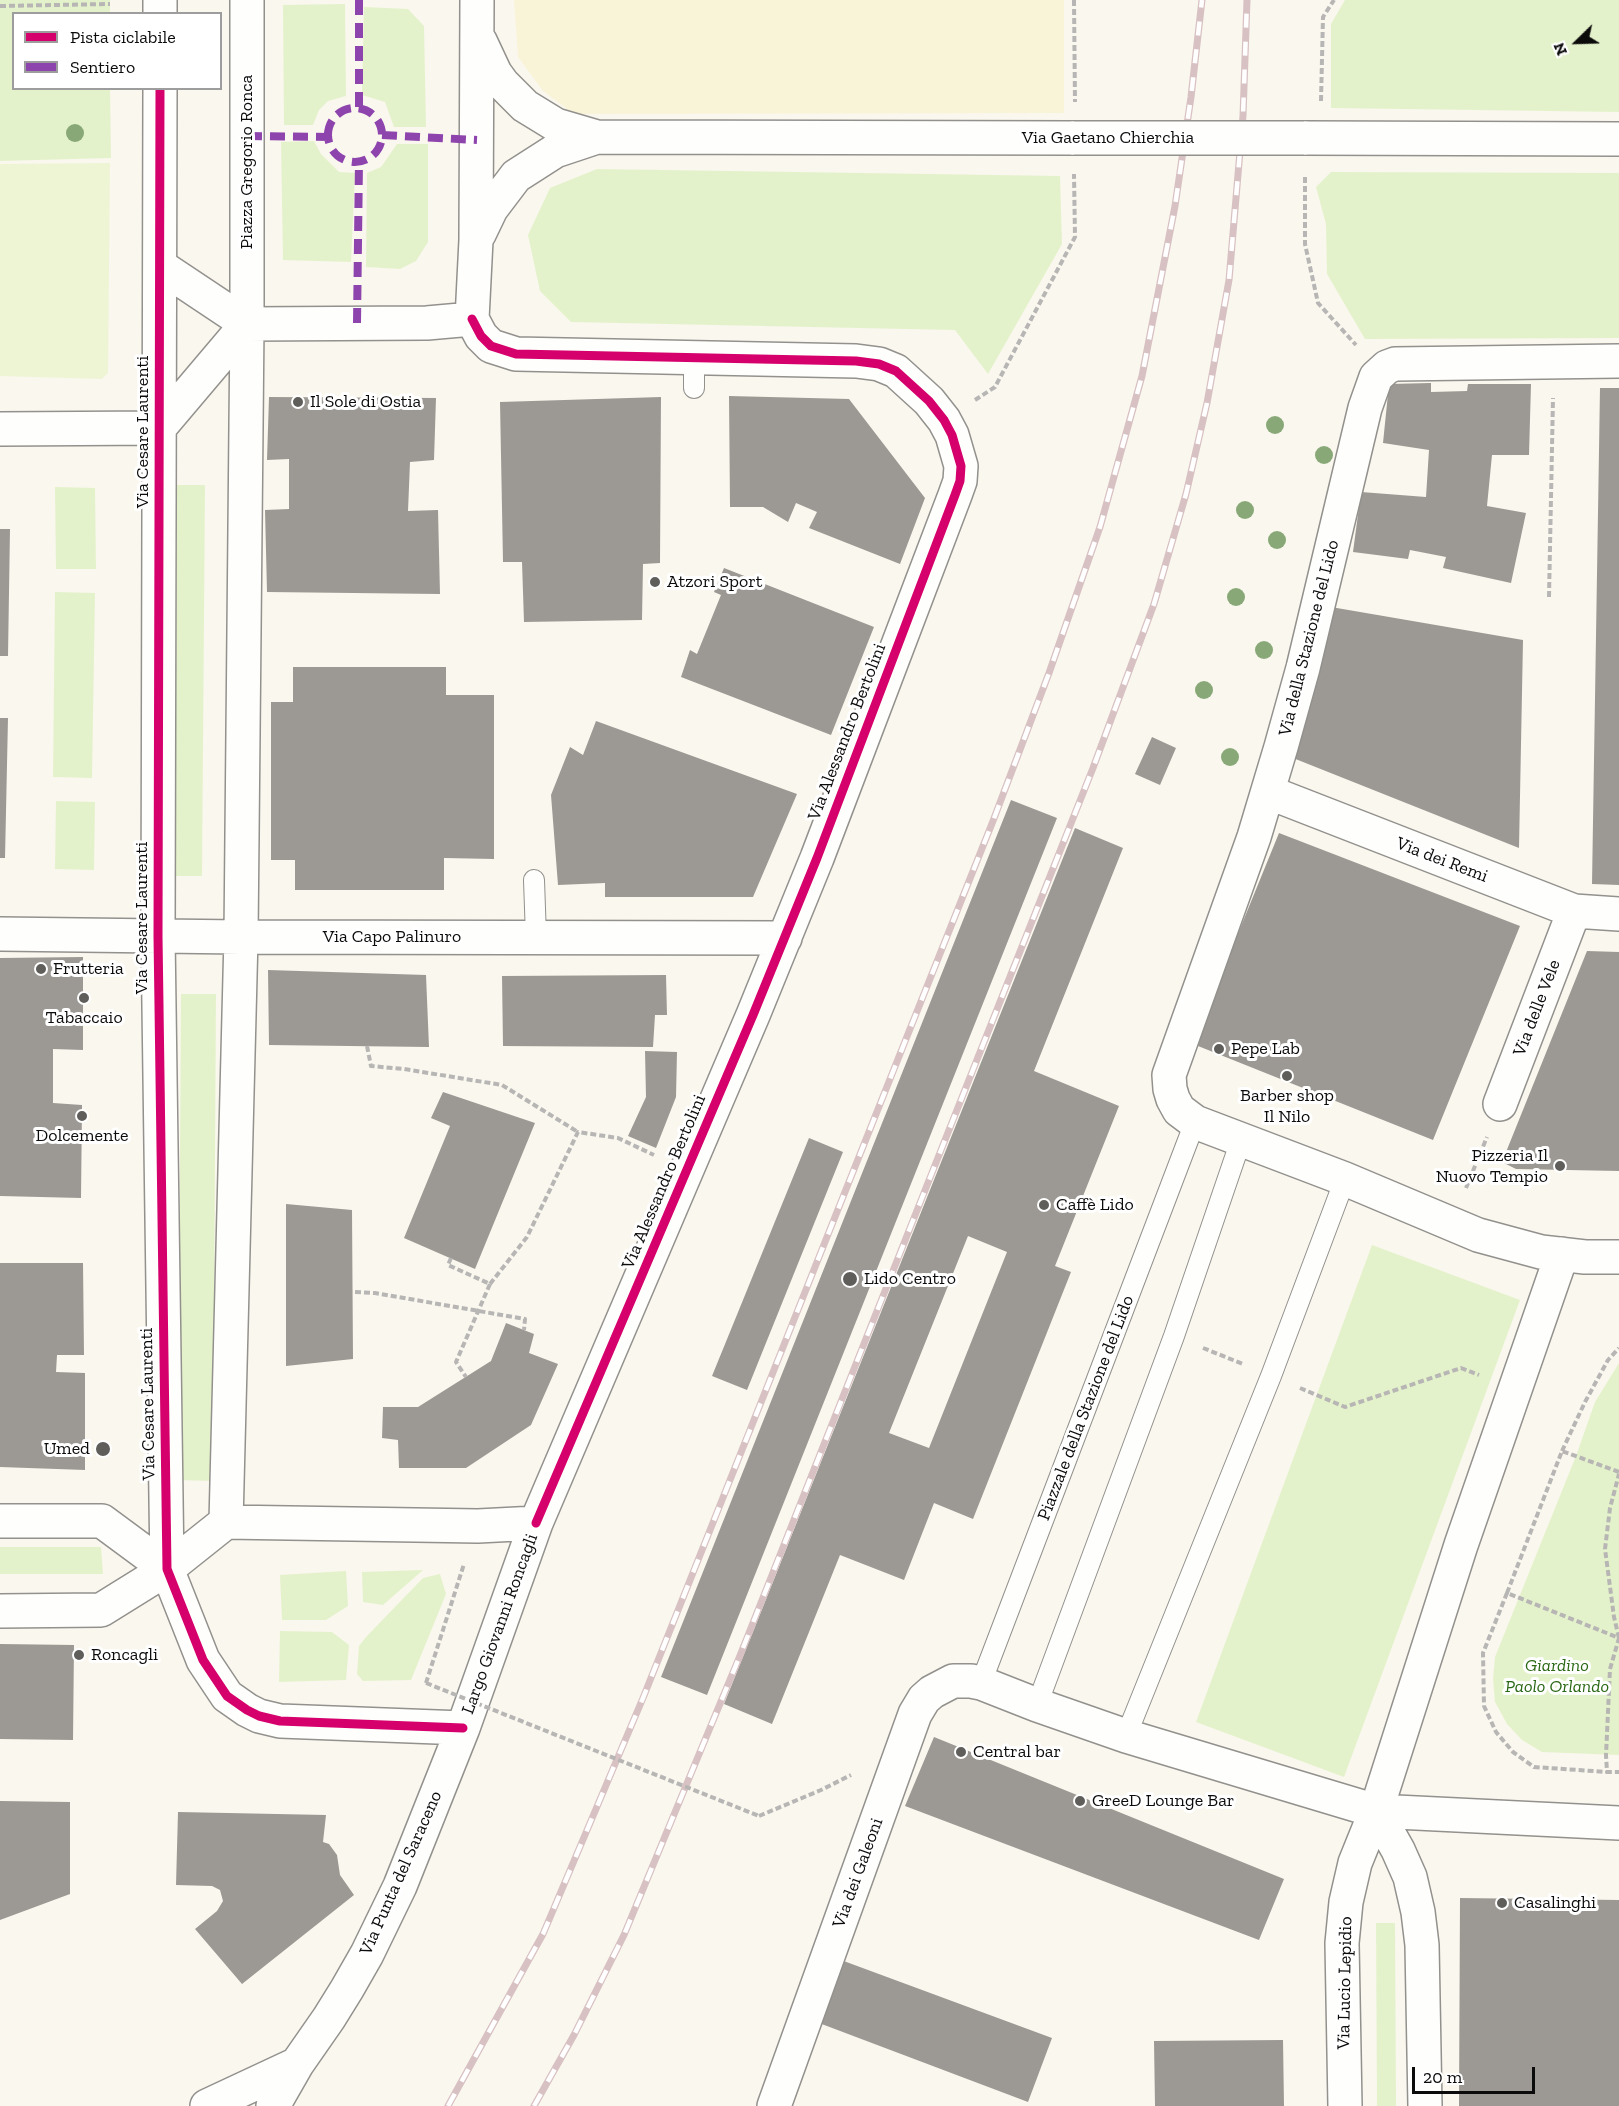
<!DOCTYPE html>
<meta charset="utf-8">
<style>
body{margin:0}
#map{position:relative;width:1619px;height:2106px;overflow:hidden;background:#faf7ee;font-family:"Zilla Slab",serif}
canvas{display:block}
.legend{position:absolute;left:12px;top:12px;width:210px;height:78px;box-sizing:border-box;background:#fff;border:2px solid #9d9d9d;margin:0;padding:8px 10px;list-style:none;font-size:18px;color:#0b0b0b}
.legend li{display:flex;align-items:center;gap:12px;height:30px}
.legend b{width:30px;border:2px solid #9d9d9d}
.north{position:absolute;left:1547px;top:12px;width:60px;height:60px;-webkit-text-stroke:4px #fff;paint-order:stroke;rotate:247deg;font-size:16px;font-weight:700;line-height:24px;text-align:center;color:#0b0b0b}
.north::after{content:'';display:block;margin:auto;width:21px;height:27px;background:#0b0b0b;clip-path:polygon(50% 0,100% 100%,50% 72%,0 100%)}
.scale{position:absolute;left:1412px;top:2067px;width:123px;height:27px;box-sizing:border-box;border:3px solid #0b0b0b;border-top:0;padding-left:8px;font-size:18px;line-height:21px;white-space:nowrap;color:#0b0b0b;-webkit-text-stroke:4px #fff;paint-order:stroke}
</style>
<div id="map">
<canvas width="1619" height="2106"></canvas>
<ul class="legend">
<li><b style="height:8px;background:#d6006c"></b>Pista ciclabile</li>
<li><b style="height:8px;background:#8e44ad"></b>Sentiero</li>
</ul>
<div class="north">N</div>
<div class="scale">20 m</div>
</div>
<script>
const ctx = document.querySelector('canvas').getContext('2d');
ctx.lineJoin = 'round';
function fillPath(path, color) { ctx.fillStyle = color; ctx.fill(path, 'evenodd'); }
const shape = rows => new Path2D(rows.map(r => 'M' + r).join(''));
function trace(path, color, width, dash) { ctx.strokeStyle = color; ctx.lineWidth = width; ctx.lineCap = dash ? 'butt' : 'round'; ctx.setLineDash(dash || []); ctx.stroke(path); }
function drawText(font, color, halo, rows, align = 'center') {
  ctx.font = font + ' "Zilla Slab",serif'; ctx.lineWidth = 6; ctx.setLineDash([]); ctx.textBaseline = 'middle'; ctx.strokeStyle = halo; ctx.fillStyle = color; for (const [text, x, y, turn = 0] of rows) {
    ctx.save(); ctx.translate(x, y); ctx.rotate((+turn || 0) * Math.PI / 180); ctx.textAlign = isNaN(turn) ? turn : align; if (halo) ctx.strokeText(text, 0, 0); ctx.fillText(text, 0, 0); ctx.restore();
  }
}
fillPath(shape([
 [514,0,1064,0,1064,113,574,114,543,91,518,57]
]), '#f9f4d8');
fillPath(shape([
 [0,0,110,0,110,13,14,14,14,88,110,89,111,158,0,161],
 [1345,0,1619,0,1619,112,1331,108,1331,24],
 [345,4,346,96,328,101,319,110,313,125,284,125,283,5],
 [364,7,408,9,424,26,426,127,394,127,385,102,362,95],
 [314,141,321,154,339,172,355,173,351,262,283,260,281,142],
 [397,144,428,144,428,242,416,261,400,269,366,267,367,173,381,167],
 [597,169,1060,176,1062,244,988,374,955,330,571,322,540,291,528,235,550,188],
 [1331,172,1619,173,1619,338,1365,339,1327,274,1326,224,1316,187],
 [177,485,205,485,202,876,175,876],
 [55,487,95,488,96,569,56,569],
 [55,592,95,593,92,778,53,777],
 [56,801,95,802,94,870,55,869],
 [181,994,216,994,213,1481,178,1480],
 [1372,1245,1520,1300,1344,1777,1196,1722],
 [1619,1363,1619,1755,1542,1752,1522,1740,1507,1724,1495,1702,1493,1679,1495,1657,1576,1456,1595,1402],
 [0,1547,101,1547,103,1574,0,1574],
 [423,1570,383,1605,363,1602,362,1572],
 [346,1571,348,1606,326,1620,282,1620,280,1575],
 [440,1574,446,1594,411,1680,363,1681,357,1674,359,1646,366,1637,423,1578],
 [280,1631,332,1632,349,1645,346,1680,279,1682],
 [1376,1923,1395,1923,1396,2106,1377,2106]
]), '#e4f2cb');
fillPath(shape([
 [110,163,108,373,102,379,0,376,0,164]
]), '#eef5d5');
fillPath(shape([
 [1431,383,1431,392,1467,391,1468,384,1531,384,1529,455,1492,455,1487,506,1526,513,1511,583,1443,568,1446,557,1410,550,1408,559,1353,552,1361,492,1426,497,1429,450,1383,443,1389,384],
 [1600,388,1619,388,1619,885,1592,884],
 [729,396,849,399,925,498,900,564,809,528,817,512,796,503,788,522,763,507,730,507],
 [269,397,436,398,434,460,410,462,408,511,438,510,440,594,267,592,265,510,289,509,289,459,267,460],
 [661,397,660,563,643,564,642,620,524,622,522,562,503,562,500,402],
 [0,529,10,529,8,656,0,656],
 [724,568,874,627,831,735,681,677,690,650,697,654,721,595,714,592],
 [1331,607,1523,640,1519,848,1293,758],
 [293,667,446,667,446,695,494,695,494,859,444,858,444,890,295,890,295,860,271,860,271,702,293,702],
 [0,718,8,718,5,858,0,858],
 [596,721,797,794,753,897,605,897,605,883,558,885,551,795,570,747,583,755],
 [1152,737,1176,748,1160,785,1135,774],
 [1011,800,1057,818,707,1695,661,1677],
 [1075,828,1123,848,1034,1071,1119,1106,1055,1266,1071,1272,973,1519,934,1503,904,1580,840,1555,772,1724,724,1704],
 [968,1236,1007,1252,929,1448,889,1433],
 [1279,833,1520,926,1433,1140,1193,1044],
 [1587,951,1619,952,1619,1171,1516,1169,1502,1162],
 [83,957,83,1050,53,1049,53,1103,82,1105,81,1198,0,1196,0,958],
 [268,970,426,975,429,1047,269,1045],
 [666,975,667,1015,655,1015,653,1047,503,1046,502,976],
 [645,1051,677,1052,676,1097,656,1148,628,1136,646,1097],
 [443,1092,535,1123,475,1269,404,1238,450,1126,431,1118],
 [809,1138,843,1152,747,1390,712,1376],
 [286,1204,352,1210,353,1359,286,1366],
 [0,1263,83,1263,84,1355,57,1355,56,1372,85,1373,85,1470,0,1467],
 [506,1323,534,1334,529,1353,558,1364,531,1425,466,1468,399,1468,398,1440,382,1438,383,1407,418,1407,491,1361],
 [0,1644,74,1645,73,1740,0,1739],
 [934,1737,1284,1879,1259,1940,905,1806],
 [0,1801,70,1802,70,1894,0,1920],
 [178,1812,326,1815,323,1842,329,1844,337,1855,340,1875,354,1895,242,1984,195,1929,217,1911,223,1901,220,1890,212,1886,176,1885],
 [1460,1898,1619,1900,1619,2106,1459,2106],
 [841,1960,1052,2038,1028,2102,819,2023],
 [1283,2040,1284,2106,1155,2106,1154,2041]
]), '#9c9994');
const lane = shape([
 [694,388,694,357],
 [534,880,536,937],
 [981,1683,1195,1122],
 [1037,1705,1174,1336,1241,1140],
 [1126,1736,1271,1376,1345,1179]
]);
const street = shape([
 [160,14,160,0],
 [480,41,495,73,503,84,525,106,556,125,597,137,1074,138],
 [160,88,158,936,167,1569,203,1660,227,1696,247,1710,259,1716,280,1721,463,1728],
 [1304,138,1619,139],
 [479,234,491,209,516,176,555,151,597,137],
 [160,266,247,324,427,323,472,319,476,240,477,0],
 [472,319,481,336,491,346,516,354,856,361,879,364,896,371,929,401,944,420,952,435,961,466,960,481,955,495,817,858,753,1015,536,1523],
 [1619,361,1395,364,1387,367,1376,377,1365,408,1303,668,1281,747,1254,837,1169,1075,1170,1089,1173,1099,1179,1110,1195,1122,1345,1179,1478,1235,1541,1252,1585,1257,1619,1257],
 [0,429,159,428,247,324],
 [1268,792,1574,911,1619,914],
 [0,934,241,937,785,938],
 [1500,1104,1574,911],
 [0,1521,102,1521,167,1569],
 [226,1522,241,937,247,324,247,0],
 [0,1611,101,1610,167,1569,226,1522,478,1526,536,1523,463,1728,400,1886,367,1954,347,1989,329,2018,297,2064,273,2106],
 [1376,1811,1398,1850,1410,1877,1418,1912,1422,1945,1425,2106],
 [207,2106,297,2064],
 [774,2106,915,1714,924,1699,932,1692,953,1681,971,1681,981,1683,1037,1705,1126,1736,1376,1811,1619,1823],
 [1345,2106,1342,1943,1346,1902,1355,1863,1376,1811,1461,1545,1562,1254]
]);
trace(lane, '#93918d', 22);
trace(street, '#93918d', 36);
trace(shape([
 [1074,0,1075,102],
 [0,6,110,4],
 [1321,101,1323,17,1334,0],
 [1305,177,1305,244,1318,303,1356,345],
 [975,400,995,387,1075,237,1074,174],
 [1549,597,1553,398],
 [367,1046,371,1066,404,1069,502,1085,578,1132],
 [1466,1188,1487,1137],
 [451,1258,448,1265,490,1284,456,1362,466,1377],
 [490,1284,527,1237,578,1132,618,1138,654,1155],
 [355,1292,375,1293,525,1319,524,1330],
 [1203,1348,1243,1364],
 [1300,1388,1345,1407,1461,1368,1479,1375],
 [1562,1451,1585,1402,1608,1360,1619,1348],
 [1619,1472,1562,1451,1507,1593,1619,1638,1610,1669,1606,1755,1607,1772,1619,1772],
 [1507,1593,1483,1653,1484,1706,1496,1732,1513,1752,1534,1767,1607,1772],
 [1619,1638,1614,1617,1605,1549,1610,1508,1619,1474],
 [426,1683,464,1564],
 [759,1816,821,1790,851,1775]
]), '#b7b6b5', 4, [6, 3]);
trace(lane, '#fefefc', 20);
trace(street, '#fefefc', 33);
const rail = shape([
 [448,2106,543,1934,643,1698,993,821,1049,673,1100,527,1142,376,1175,206,1191,97,1202,0],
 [534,2106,574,2035,624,1935,739,1658,1093,768,1154,604,1186,494,1207,403,1229,280,1243,116,1247,0]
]);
trace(rail, '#d8c1c3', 7);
trace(rail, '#fff', 4.5, [14]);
const streetBridge = shape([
 [1074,138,1304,138]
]);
trace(streetBridge, '#93918d', 36, []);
trace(shape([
 [426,1683,759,1816]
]), '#b7b6b5', 4, [6, 3]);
trace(streetBridge, '#fefefc', 33);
trace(shape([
 [359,0,359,109],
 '328 135a27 27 0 1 1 54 0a27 27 0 1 1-54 0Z',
 [382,135,477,140],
 [247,136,329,137],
 [357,323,359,161]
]), '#8e44ad', 8, [15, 8]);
trace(shape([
 [160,88,158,936,167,1569,203,1660,227,1696,247,1710,259,1716,280,1721,463,1728],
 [472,319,481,336,491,346,516,354,856,361,879,364,896,371,929,401,944,420,952,435,961,466,960,481,955,495,817,858,753,1015,536,1523]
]), '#d6006c', 9);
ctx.fillStyle = '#88a877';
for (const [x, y] of [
 [75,133],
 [1275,425],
 [1324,455],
 [1245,510],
 [1277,540],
 [1236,597],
 [1264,650],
 [1204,690],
 [1230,757]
]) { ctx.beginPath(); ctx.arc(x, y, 9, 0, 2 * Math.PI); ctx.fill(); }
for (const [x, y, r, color] of [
 [298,402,6,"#5f5e5a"],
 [655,582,6,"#5f5e5a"],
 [41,969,6,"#5f5e5a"],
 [84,998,6,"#5f5e5a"],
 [1219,1049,6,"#5f5e5a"],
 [1287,1076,6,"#5f5e5a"],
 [82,1116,6,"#5f5e5a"],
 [1560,1166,6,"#5f5e5a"],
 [1044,1205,6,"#5f5e5a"],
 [850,1279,8,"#5f5e5a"],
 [103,1449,8,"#5f5e5a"],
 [79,1655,6,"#5f5e5a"],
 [961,1752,6,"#5f5e5a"],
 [1080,1801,6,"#5f5e5a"],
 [1502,1903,6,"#5f5e5a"]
]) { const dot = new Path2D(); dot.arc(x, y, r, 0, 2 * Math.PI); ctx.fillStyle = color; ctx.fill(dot); trace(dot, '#fff', 2); }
drawText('18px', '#0b0b0b', '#fff', [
 ["Via Gaetano Chierchia",1108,138],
 ["Piazza Gregorio Ronca",247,162,-90],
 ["Via Cesare Laurenti",143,432,-90],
 ["Via della Stazione del Lido",1309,638,-76],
 ["Via Alessandro Bertolini",847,732,-69],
 ["Via dei Remi",1442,860,21],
 ["Via Cesare Laurenti",142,918,-90],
 ["Via Capo Palinuro",392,937],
 ["Via delle Vele",1537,1008,-69],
 ["Via Alessandro Bertolini",664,1182,-67],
 ["Via Cesare Laurenti",148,1404,-91],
 ["Piazzale della Stazione del Lido",1086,1408,-69],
 ["Largo Giovanni Roncagli",500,1624,-70],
 ["Via Punta del Saraceno",401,1873,-66],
 ["Via dei Galeoni",858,1873,-70],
 ["Via Lucio Lepidio",1345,1983,-89]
]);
drawText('18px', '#0b0b0b', '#fff', [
 ["Il Sole di Ostia",310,402],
 ["Atzori Sport",667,582],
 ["Frutteria",53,969],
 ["Tabaccaio",84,1018,"center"],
 ["Pepe Lab",1231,1049],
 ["Barber shop",1287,1096,"center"],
 ["Il Nilo",1287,1117,"center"],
 ["Dolcemente",82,1136,"center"],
 ["Pizzeria Il",1548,1156,"right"],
 ["Nuovo Tempio",1548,1177,"right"],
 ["Caffè Lido",1056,1205],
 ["Lido Centro",864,1279],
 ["Umed",90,1449,"right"],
 ["Roncagli",91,1655],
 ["Central bar",973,1752],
 ["GreeD Lounge Bar",1092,1801],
 ["Casalinghi",1514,1903]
], 'left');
drawText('italic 18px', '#2b6815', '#fff', [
 ["Giardino",1557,1666],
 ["Paolo Orlando",1557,1687]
]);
</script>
